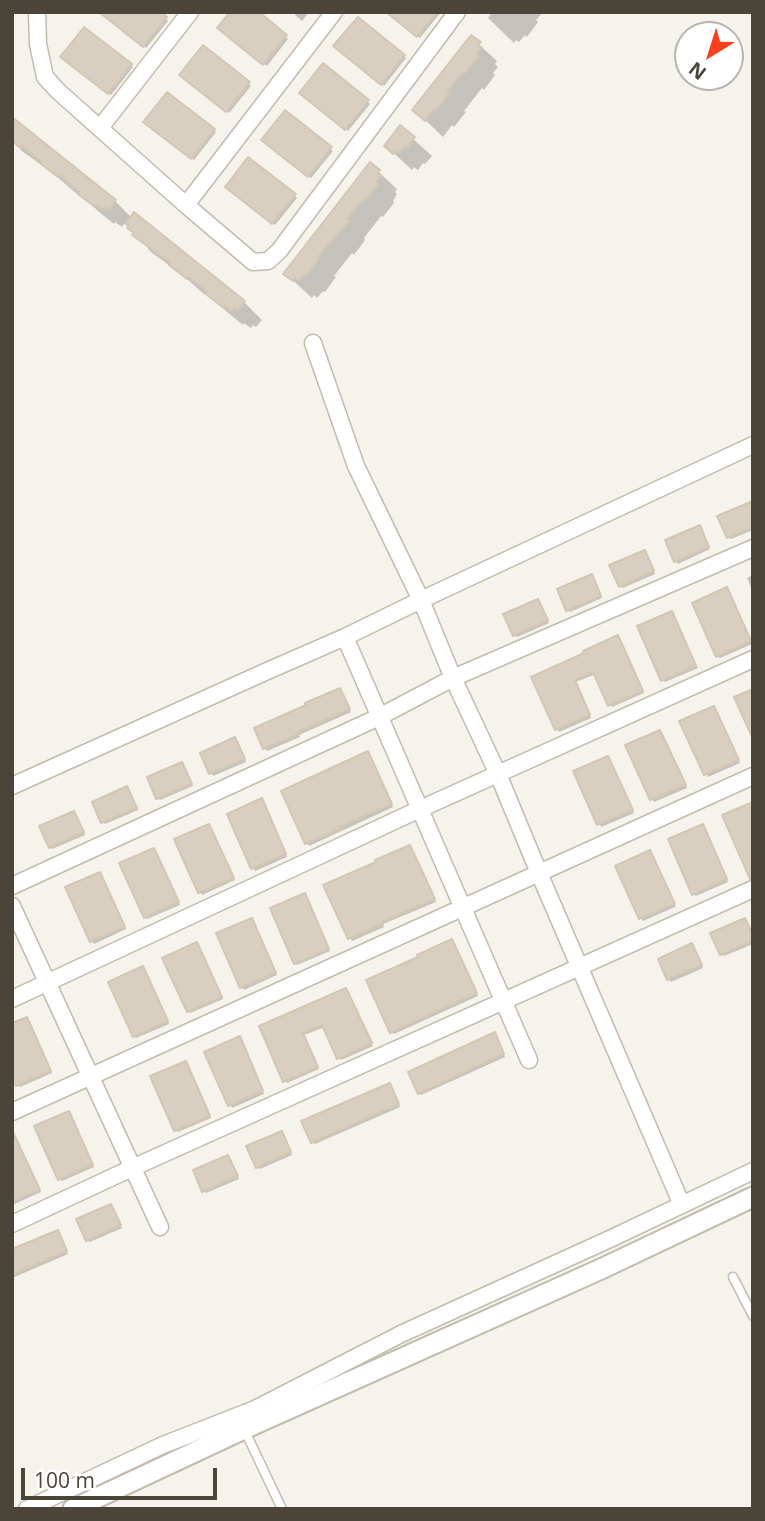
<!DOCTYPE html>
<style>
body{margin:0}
#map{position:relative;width:765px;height:1521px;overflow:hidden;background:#f6f3ec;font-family:"Open Sans",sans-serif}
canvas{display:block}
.frame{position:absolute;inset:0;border:14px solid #4b4439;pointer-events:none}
.north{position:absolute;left:674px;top:21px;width:70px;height:70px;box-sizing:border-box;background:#fff;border:2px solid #b7b4b0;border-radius:50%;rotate:218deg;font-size:19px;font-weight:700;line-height:28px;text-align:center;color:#4b4439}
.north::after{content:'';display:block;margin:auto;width:24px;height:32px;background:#fc3f1d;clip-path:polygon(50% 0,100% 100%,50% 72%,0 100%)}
.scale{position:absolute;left:21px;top:1468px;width:196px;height:32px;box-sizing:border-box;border:4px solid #4b4439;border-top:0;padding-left:9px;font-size:21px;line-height:24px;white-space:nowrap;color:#4b4439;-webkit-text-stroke:5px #fff;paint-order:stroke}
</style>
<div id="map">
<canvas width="765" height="1521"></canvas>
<div class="frame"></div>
<div class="north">N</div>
<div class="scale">100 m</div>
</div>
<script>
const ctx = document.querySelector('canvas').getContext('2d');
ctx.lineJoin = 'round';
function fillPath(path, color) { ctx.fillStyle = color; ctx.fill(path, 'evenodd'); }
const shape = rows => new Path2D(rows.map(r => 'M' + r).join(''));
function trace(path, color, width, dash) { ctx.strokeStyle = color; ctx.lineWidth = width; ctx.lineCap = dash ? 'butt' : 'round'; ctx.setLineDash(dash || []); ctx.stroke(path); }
fillPath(shape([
 [101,12,158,12,168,21,146,48],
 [256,12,288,39,267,66,219,28],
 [292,12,309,12,302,21],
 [387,12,441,12,420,38],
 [492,12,543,12,536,20,538,22,527,37,525,35,519,42,516,40,514,43,488,18],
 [358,19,406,58,384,86,336,46],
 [471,37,497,61,495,64,498,67,493,73,495,75,484,90,482,88,464,111,466,112,454,127,452,125,443,137,415,110],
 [204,48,251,86,229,113,182,75],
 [64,59,131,65,133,67,111,95],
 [323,66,370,104,348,131,301,93],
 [285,113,333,151,311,178,263,140],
 [12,119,115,201,132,218,244,302,262,320,256,327,253,325,251,328,244,323,243,325,227,312,207,293,205,295,179,272,152,253,128,226,124,224,122,227,115,222,114,224,98,211,78,192,77,194,50,171,23,152,12,141],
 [147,124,213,130,216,132,194,160],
 [401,128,432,156,425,164,423,163,418,170,414,167,412,170,386,146],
 [249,159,297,198,275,225,229,189],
 [371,165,397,189,395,192,397,194,393,201,394,203,383,217,381,216,364,238,365,240,354,255,352,253,334,276,336,277,325,292,323,291,317,298,314,295,312,298,286,274],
 [753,504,753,530,731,539,728,537],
 [702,530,710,549,678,564,676,561],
 [646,554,655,574,623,588,620,586],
 [753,575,753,592,747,578],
 [594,578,602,598,570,612,568,610],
 [727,589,752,644,720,658,717,656],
 [538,601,549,623,517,637,514,635],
 [674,616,698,668,665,682,663,680],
 [620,640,644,693,612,707,596,674,576,682,591,718,559,732,533,678],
 [340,690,351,712,299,735,300,737,267,751,265,748,256,729],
 [714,708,740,763,708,777,681,722],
 [660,732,687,788,654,802,628,746],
 [237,742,246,762,213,776,202,754],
 [368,753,393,807,309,846,284,792],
 [610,760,634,813,601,827,575,772],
 [182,764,193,786,160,800,158,798],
 [129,790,138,810,105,824,103,822],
 [264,803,287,857,255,871,229,815],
 [74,813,85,835,52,849,50,847],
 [209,826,235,880,202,895,177,840],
 [705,829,728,882,696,896,694,894],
 [412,849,436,902,383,924,384,927,352,941,326,886],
 [154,850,180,905,147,919,145,917],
 [617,866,675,904,675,907,643,921],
 [100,874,126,929,94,944,92,941],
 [307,898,330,951,297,965,295,963],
 [745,920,753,935,753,944,724,956,721,954],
 [254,923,277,975,244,990,219,934],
 [454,944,478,996,394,1034,391,1032],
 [692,945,703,968,671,982,669,979],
 [199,947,223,999,190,1013,188,1011],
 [145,971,169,1024,136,1038,134,1036],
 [346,990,373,1046,341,1060,325,1027,304,1035,319,1069,287,1083,261,1027],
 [29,1021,52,1073,20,1087,17,1085],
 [497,1037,505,1057,421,1095,419,1093],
 [241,1041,264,1094,232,1108,207,1053],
 [187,1065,211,1118,178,1132,176,1130],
 [392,1087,400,1107,315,1144,312,1142],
 [71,1115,94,1167,62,1181,59,1179],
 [284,1135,292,1155,260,1169,257,1167],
 [14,1137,41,1192,12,1205,12,1138],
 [230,1159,239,1179,206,1193,204,1191],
 [111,1206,122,1228,90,1242,87,1240],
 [59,1234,68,1254,12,1278,12,1251]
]), '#0003');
const building = shape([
 [99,12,161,12,167,17,143,47,99,12],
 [230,12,259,12,287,35,263,65,217,28,230,12],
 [386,12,437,12,417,37,386,12],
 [358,17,405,55,381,85,333,46,358,17],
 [84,27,132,64,108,94,60,57,84,27],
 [471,35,481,42,478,45,482,48,476,54,479,56,465,73,463,72,447,92,449,93,436,111,434,109,425,121,412,110,471,35],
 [203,45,250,82,226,112,179,75,203,45],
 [323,63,369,100,345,130,299,93,323,63],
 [167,92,215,129,191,159,143,122,167,92],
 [285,110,332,147,308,177,261,140,285,110],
 [12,117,116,200,109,210,106,207,103,210,97,205,95,207,78,194,79,192,60,175,58,177,41,164,42,162,22,146,21,148,12,141,12,117],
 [400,125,415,137,407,148,405,146,399,153,396,151,393,154,384,146,400,125],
 [248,157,296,194,272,224,225,187,248,157],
 [370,162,380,170,378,173,381,175,376,182,378,184,365,201,363,199,347,219,349,221,318,257,320,258,306,276,304,274,299,281,295,278,293,281,283,274,370,162],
 [134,212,245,301,238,311,234,308,232,311,226,306,224,308,207,295,208,293,188,277,187,279,169,265,171,263,132,235,134,233,127,228,129,224,126,222,134,212],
 [753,501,753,527,727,538,717,516,753,501],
 [700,525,709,547,674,562,665,540,700,525],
 [645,550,654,571,619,587,609,565,645,550],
 [592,574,601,596,566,611,557,589,592,574],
 [727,587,751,641,716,657,692,603,727,587],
 [538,599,548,620,513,636,503,614,538,599],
 [672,611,696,666,661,681,637,626,672,611],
 [618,635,643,691,608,706,593,672,575,680,590,715,555,730,531,677,584,653,583,651,618,635],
 [340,688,350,709,298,732,299,734,263,749,254,728,306,705,305,703,340,688],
 [753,689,753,739,734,697,753,689],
 [714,706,739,760,704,775,679,721,714,706],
 [660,730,686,785,650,800,625,745,660,730],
 [235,737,245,759,209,774,200,753,235,737],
 [368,751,392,804,340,827,341,829,305,844,281,791,368,751],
 [608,756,633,810,597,825,573,771,608,756],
 [182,762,192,784,156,799,147,777,182,762],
 [127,786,137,808,101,823,92,802,127,786],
 [262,798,286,854,251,869,227,814,262,798],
 [753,802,753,879,750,879,722,815,753,802],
 [74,811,84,832,49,848,39,826,74,811],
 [209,824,234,878,198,893,174,839,209,824],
 [703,824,727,879,692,895,668,839,703,824],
 [410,845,435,899,382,922,383,924,348,939,323,885,376,862,375,860,410,845],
 [154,848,179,902,144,918,119,863,154,848],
 [650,850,675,904,639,919,615,866,650,850],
 [100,872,125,927,90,942,65,887,100,872],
 [305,893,329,949,294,964,270,908,305,893],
 [252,918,276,973,240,988,216,933,252,918],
 [745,918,753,935,753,941,720,955,710,933,745,918],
 [452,939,477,993,390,1033,366,980,418,957,417,955,452,939],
 [197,942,222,997,187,1012,162,958,197,942],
 [692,943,702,965,667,980,658,959,692,943],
 [143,966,168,1021,133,1037,108,982,143,966],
 [346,988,372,1043,337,1059,322,1025,303,1033,318,1067,283,1082,259,1026,346,988],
 [27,1017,51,1071,16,1086,12,1078,12,1023,27,1017],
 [495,1032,504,1054,418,1094,408,1072,495,1032],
 [240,1036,263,1091,228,1106,204,1052,240,1036],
 [186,1061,210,1116,174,1131,150,1076,186,1061],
 [390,1083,399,1104,311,1143,301,1121,390,1083],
 [69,1111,93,1165,58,1180,34,1126,69,1111],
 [12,1130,40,1190,12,1202,12,1130],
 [282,1131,291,1152,256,1168,246,1146,282,1131],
 [228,1155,238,1176,202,1192,193,1170,228,1155],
 [111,1204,121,1225,86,1241,76,1219,111,1204],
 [58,1230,67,1251,12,1275,12,1249,58,1230]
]);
fillPath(building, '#d8cfc1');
trace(building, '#d3c7b4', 2);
const service = shape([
 [733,1277,753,1316],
 [244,1429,282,1509]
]);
const minor = shape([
 [37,12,38,44,45,77,59,92,186,205,253,262,268,261,279,251,457,12],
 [100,128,190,12],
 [186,205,334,12],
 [313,343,356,466,421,600,453,678,498,774,539,873,682,1205],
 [345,637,529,1060],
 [12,786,265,672,345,637,421,600,753,445],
 [12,886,379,717,453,678,753,548],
 [12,906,160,1227],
 [12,999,420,809,753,659],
 [12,1112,753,776],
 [12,1224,132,1168,753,889],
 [27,1509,163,1445,255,1409,401,1334,612,1238,753,1171]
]);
const tertiary = shape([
 [73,1509,244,1429,601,1269,753,1197]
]);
trace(service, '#c2bbae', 11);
trace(minor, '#c2bbae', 19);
trace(tertiary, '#c2bbae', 23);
trace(service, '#fff', 8);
trace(minor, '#fff', 16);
trace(tertiary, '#fff', 19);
</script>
